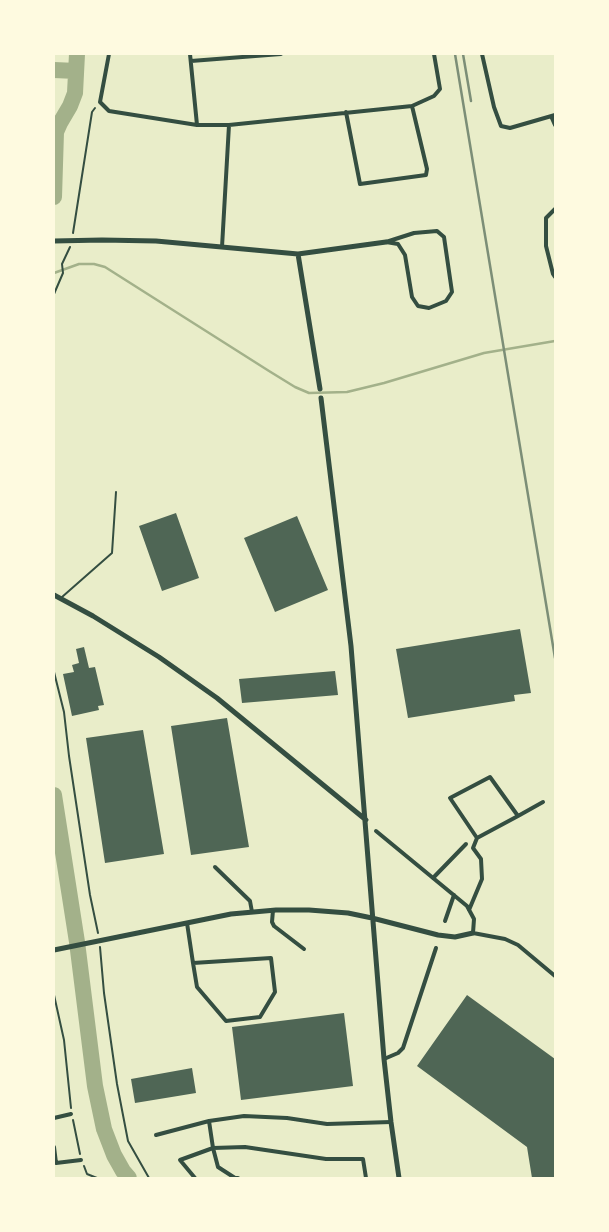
<!DOCTYPE html>
<style>
body{margin:0}
#map{position:relative;width:609px;height:1232px;overflow:hidden;background:#e9edc9;font-family:"PT Sans Narrow",sans-serif}
canvas{display:block}
.frame{position:absolute;inset:0;border:55px solid #fefae0;pointer-events:none}
</style>
<div id="map">
<canvas width="609" height="1232"></canvas>
<div class="frame"></div>
</div>
<script>
const ctx = document.querySelector('canvas').getContext('2d');
ctx.lineJoin = 'round';
const shape = rows => new Path2D(rows.map(r => 'M' + r).join(''));
function trace(path, color, width, dash) { ctx.strokeStyle = color; ctx.lineWidth = width; ctx.lineCap = dash ? 'butt' : 'round'; ctx.setLineDash(dash || []); ctx.stroke(path); }
function fillPath(path, color) { ctx.fillStyle = color; ctx.fill(path, 'evenodd'); }
trace(shape([
 [54,273,79,264,94,264,105,267,269,371,295,387,309,393,347,392,384,383,484,353,555,341]
]), '#a3b18a', 2.5);
trace(shape([
 [54,70,76,71],
 [54,197,56,132,60,123,70,106,75,93,77,54],
 [54,795,77,942,95,1086,104,1129,114,1155,123,1171,129,1178]
]), '#a3b18a', 16);
fillPath(shape([
 [176,513,199,578,162,591,139,526],
 [297,516,328,590,275,612,244,538],
 [520,629,531,693,514,695,515,701,408,718,396,649],
 [84,647,89,668,95,667,104,705,98,706,99,710,72,716,63,674,74,672,72,665,79,663,76,649],
 [335,671,338,695,242,703,239,679],
 [227,718,249,847,191,855,171,726],
 [143,730,164,854,105,863,86,738],
 [467,995,555,1059,555,1178,532,1178,527,1147,417,1066],
 [344,1013,353,1086,241,1100,232,1027],
 [192,1068,196,1093,135,1103,131,1079]
]), '#4f6655');
trace(shape([
 [73,233,92,112,95,108],
 [54,294,63,273,62,264,70,247],
 [54,672,64,712,69,756,90,895,98,933],
 [100,947,104,993,117,1084,128,1141,149,1178],
 [54,995,64,1040,71,1108],
 [73,1120,80,1154],
 [84,1166,87,1174,97,1178]
]), '#344e41', 2);
trace(shape([
 [62,597,112,553,116,492]
]), '#344e41', 2);
trace(shape([
 [109,54,100,102,109,111,197,125,229,125,412,106,434,96,440,89,434,54],
 [190,54,197,125],
 [482,54,494,107,501,126,510,128,555,115],
 [191,61,281,54],
 [346,112,360,184,426,175,427,169,412,106],
 [551,116,555,125],
 [555,209,546,218,546,246,553,274,555,277],
 [437,231,444,237,452,292,446,301,429,308,418,306,412,297,405,255,398,244,386,242,414,233,437,231],
 [222,247,229,125],
 [518,816,543,802],
 [376,831,467,906,474,919,473,933,505,939,518,945,555,976],
 [215,867,250,901,252,912],
 [433,878,466,844],
 [273,910,272,922,274,926,304,949],
 [469,910,482,879,481,859,473,848,477,838,518,816,490,777,450,798,477,838],
 [445,921,454,895],
 [187,923,193,963,197,987,226,1021,260,1017,275,992,271,958,193,963],
 [384,1059,398,1053,403,1048,436,948],
 [54,1118,71,1114],
 [209,1121,213,1148,218,1167,235,1178,238,1178],
 [156,1135,209,1121,244,1116,287,1118,327,1124,391,1122],
 [54,1147,56,1163,81,1160],
 [195,1178,180,1160,213,1148,245,1147,326,1159,363,1159,366,1178]
]), '#344e41', 4);
trace(shape([
 [54,241,102,240,156,241,298,254,386,242],
 [298,254,320,389],
 [321,398,351,646,384,1059,391,1122,399,1178],
 [54,595,93,616,159,657,217,698,366,820],
 [54,950,231,914,276,910,309,910,348,913,372,918,438,935,455,937,473,933]
]), '#344e41', 5);
trace(shape([
 [455,54,555,658],
 [463,54,471,101]
]), '#7c8e77', 2.5);
</script>
